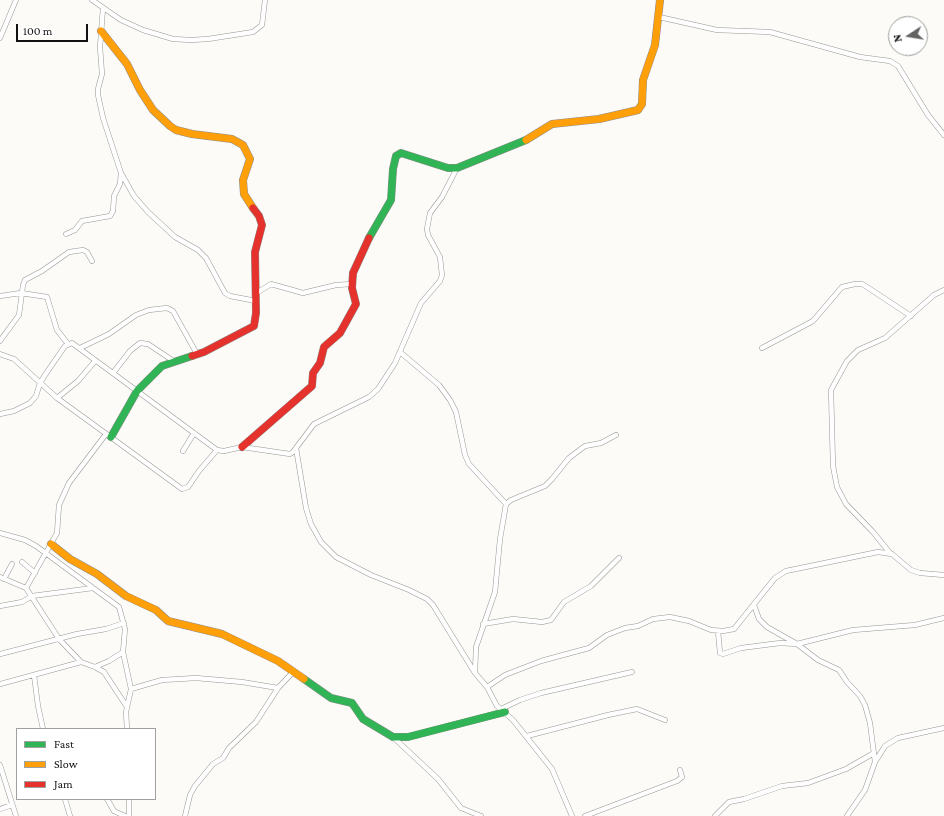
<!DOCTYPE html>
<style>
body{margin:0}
#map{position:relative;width:944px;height:816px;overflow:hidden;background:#fcfbf7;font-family:"Crimson Pro",serif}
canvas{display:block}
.legend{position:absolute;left:16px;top:728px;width:140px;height:72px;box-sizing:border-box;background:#fff;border:1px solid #a0a0a0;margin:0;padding:5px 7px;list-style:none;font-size:12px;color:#111}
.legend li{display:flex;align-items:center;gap:8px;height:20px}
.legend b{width:20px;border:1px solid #a0a0a0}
.north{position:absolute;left:888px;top:16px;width:40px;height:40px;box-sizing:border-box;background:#fff;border:1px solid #a0a0a0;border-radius:50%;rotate:258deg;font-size:11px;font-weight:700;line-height:16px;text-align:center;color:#111}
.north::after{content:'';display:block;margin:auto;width:14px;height:18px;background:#636362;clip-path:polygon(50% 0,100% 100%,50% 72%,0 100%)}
.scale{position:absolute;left:16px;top:24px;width:72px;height:18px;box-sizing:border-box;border:2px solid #111;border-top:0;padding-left:5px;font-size:12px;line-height:14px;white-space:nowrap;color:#111;-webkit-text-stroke:3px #fff;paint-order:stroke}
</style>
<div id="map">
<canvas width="944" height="816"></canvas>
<ul class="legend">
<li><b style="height:5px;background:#30b455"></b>Fast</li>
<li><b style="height:5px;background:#ff9f0a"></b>Slow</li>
<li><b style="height:5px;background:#e5322d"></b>Jam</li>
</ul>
<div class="north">N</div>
<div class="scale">100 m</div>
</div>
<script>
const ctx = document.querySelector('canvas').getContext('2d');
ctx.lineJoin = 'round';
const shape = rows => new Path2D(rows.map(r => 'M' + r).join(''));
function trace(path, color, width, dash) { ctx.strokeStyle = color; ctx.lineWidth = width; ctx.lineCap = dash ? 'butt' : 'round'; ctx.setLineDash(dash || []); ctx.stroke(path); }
const street = shape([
 [92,0,121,20,143,30,173,39,191,40,208,39,253,32,262,25,265,0],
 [103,8,100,47,102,74,98,89,98,95,103,118,121,173,134,196,148,212,175,237,198,250,206,258,225,293,230,296,256,301],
 [659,17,717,30,770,32,860,57,890,61,898,66,928,115,944,135],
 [0,38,16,0],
 [66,234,75,230,82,221,110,216,113,211,114,196,120,184,121,173],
 [255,294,271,284,303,293,336,285,352,284],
 [0,296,21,293,47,297,57,330,68,344],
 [0,341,19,315,23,285,25,280,42,271,69,252,83,250,87,252,92,261],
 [80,348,109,334,136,315,149,310,167,308,173,311,197,354],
 [762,348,813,321,842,287,855,284,862,284,867,287,911,316],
 [400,352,439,385,450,400,456,412,465,455,469,464,506,504],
 [0,354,14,359,57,398,182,489,188,487,199,471,217,450,224,451,242,447,290,454,293,452,314,424,369,397,378,389,395,363,421,303,440,281,442,275,440,257,428,235,427,229,430,213,442,197,457,168],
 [113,373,130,351,140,343,148,344,175,362],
 [57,398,78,381,95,361],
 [0,414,14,411,30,403,36,396,40,383,47,372,65,346,72,343,217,450],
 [296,448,306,508,311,524,321,542,336,557,371,575,409,590,427,599,433,605,475,673,487,687,497,706,513,720,552,769,572,816],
 [183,451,194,433],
 [0,533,25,540,36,546,119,607,125,629,123,652,131,689,126,712,127,729],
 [890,553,873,532,846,504,837,487,833,466,831,390,847,361,858,350,885,338,934,295,944,290],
 [22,562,35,573],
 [0,577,26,588,59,639,81,662,95,667,104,672,127,707],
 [4,579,12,564],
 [26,588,57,533,59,505,69,483,106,434],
 [754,605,759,619,767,627,797,644,818,660,839,670,847,682,860,696,865,705,870,723,875,762],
 [0,606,22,602,32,596,93,588],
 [483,624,513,619,542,622,551,620,564,602,591,586,619,558],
 [718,631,720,653,723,654,741,648,780,643,797,644,853,630,915,625,944,618],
 [0,654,77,634,106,629,124,623],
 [95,667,109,661,123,652],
 [475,673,476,647,495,592,500,539,506,504,511,500,545,486,552,479,569,458,585,446,601,443,616,435],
 [34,675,38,706,43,729],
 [0,684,81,662],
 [487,687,505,675,541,661,589,648,607,635,625,628,638,626,653,619,670,617,689,621,711,630,723,631,734,629,775,578,786,571,878,552,892,554,911,570,920,573,944,575],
 [131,689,162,680,196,678,242,682,278,688],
 [501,709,520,700,541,693,632,672],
 [527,736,608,715,637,709,665,720],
 [393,737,438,779,461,808,481,816],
 [0,765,16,816],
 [65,799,70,816],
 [107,799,114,811,125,816],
 [129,799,129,816],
 [0,809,12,805],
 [185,816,190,795,195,786,213,764,223,758,229,748,256,722,278,688,294,671],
 [585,816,677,781,682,777,680,770],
 [715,816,729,802,744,799,782,786,808,783,846,769,874,753],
 [847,816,865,790,875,762,885,746,898,738,944,728]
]);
const fast = shape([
 [369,238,391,200,393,169,396,156,401,153,448,168,457,168,526,140],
 [111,437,137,391,162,366,192,356],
 [304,679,331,698,352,703,363,719,393,737,408,737,505,712]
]);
const slow = shape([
 [101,31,127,64,140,90,153,110,170,126,176,130,192,134,232,139,243,145,250,159,243,180,244,194,253,208],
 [526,140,552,124,599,119,638,110,642,104,643,80,655,45,660,0],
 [51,544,70,559,97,574,126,596,156,610,168,621,222,634,278,661,304,679]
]);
const jam = shape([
 [192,356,204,352,254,326,256,313,255,252,262,225,259,216,253,208],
 [242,447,312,386,313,373,320,363,324,347,340,333,356,304,352,288,353,273,369,238]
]);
trace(street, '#979695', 5.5);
trace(fast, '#8d8d8b', 8);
trace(slow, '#8d8d8b', 8);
trace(jam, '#8d8d8b', 8);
trace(street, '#fffefe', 4.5);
trace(fast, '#30b455', 7);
trace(slow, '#ff9f0a', 7);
trace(jam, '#e5322d', 7);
</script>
